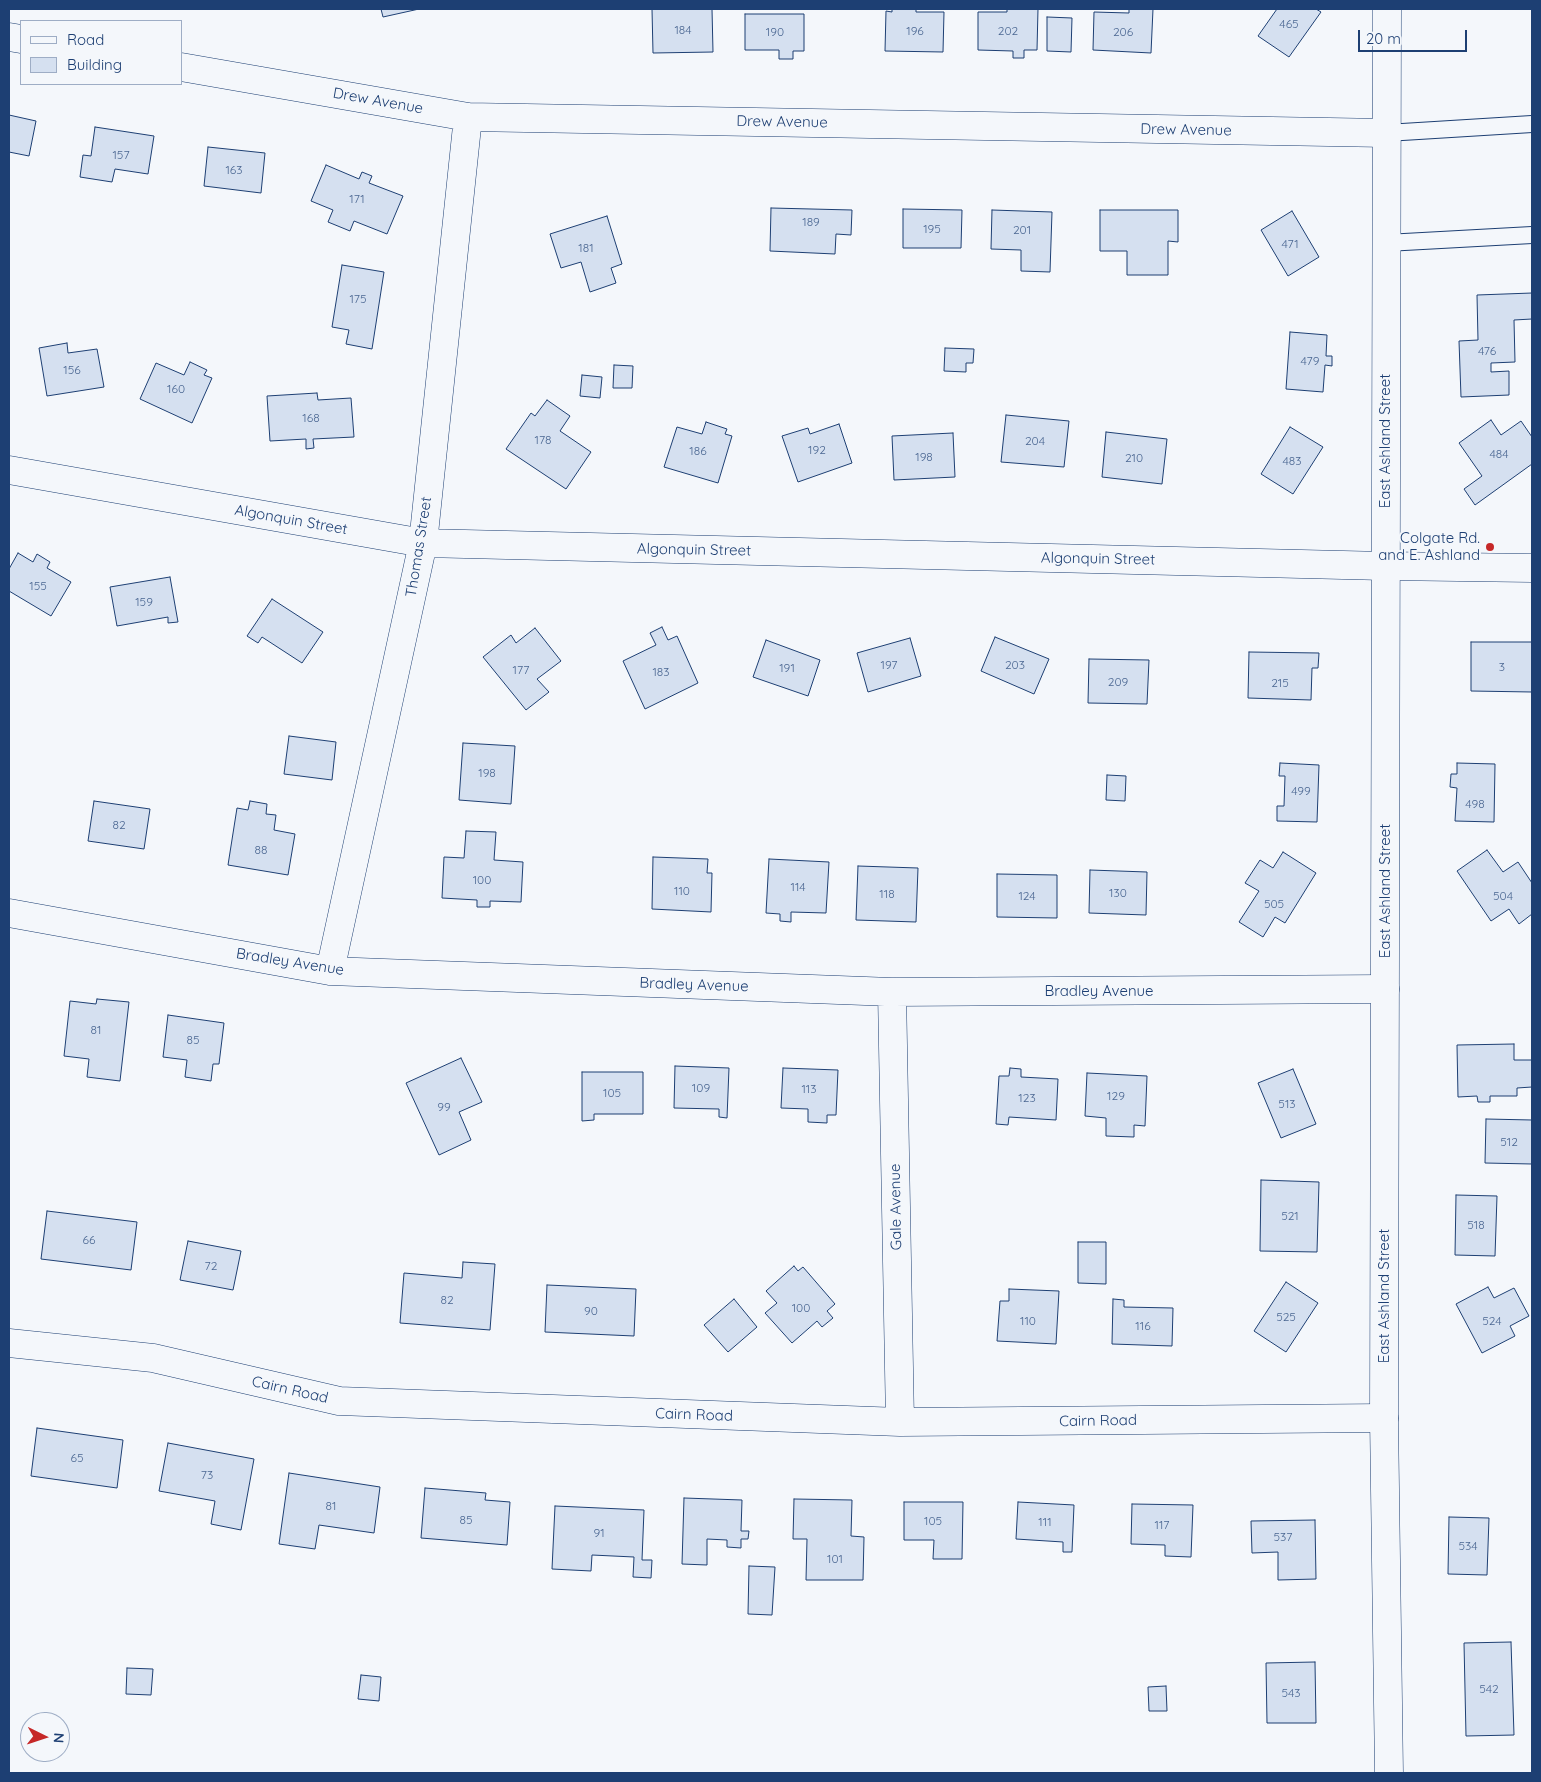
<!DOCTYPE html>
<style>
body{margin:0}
#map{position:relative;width:1541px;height:1782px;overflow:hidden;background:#f4f7fb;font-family:Quicksand,sans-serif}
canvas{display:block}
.frame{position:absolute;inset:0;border:10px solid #1d3f73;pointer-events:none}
.legend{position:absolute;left:20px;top:20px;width:162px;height:65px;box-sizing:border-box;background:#f4f7fb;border:1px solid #9eadc5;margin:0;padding:6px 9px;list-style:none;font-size:15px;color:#1d3f73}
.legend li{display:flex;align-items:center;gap:10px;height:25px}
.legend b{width:25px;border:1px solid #9eadc5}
.north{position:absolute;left:20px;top:1712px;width:50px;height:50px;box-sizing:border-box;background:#f4f7fb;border:1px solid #9eadc5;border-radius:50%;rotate:94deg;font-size:14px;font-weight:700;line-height:20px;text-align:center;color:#1d3f73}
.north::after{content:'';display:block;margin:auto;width:18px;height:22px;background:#c62828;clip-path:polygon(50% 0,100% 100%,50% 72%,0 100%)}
.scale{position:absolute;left:1358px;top:30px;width:109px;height:22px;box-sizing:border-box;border:2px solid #1d3f73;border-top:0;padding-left:6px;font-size:15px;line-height:18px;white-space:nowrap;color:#1d3f73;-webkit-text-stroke:4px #f4f7fb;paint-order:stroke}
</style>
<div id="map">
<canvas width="1541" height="1782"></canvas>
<div class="frame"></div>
<ul class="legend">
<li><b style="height:6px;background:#f4f7fb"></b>Road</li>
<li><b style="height:14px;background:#d5e0f0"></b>Building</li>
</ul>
<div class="north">N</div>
<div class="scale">20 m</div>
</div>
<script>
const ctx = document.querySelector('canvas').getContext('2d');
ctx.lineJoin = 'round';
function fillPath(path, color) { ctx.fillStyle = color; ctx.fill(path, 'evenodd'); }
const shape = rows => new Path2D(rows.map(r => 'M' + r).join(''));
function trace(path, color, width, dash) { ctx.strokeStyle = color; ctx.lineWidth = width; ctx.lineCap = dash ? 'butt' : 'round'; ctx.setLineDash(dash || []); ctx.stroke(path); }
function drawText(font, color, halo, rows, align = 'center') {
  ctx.font = font + ' Quicksand,sans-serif'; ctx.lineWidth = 4; ctx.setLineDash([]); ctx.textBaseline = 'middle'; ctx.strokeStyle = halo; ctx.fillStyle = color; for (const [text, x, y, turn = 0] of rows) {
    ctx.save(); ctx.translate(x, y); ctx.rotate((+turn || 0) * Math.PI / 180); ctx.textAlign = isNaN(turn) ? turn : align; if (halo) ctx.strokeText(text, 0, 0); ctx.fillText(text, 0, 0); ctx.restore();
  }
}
const building = shape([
 [381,9,419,9,383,17,381,9],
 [652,9,712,9,713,52,653,53,652,9],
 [892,9,916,9,916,12,944,12,943,52,885,51,886,11,892,12,892,9],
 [1007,9,1038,9,1037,50,1024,50,1024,58,1013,58,1013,51,978,50,978,12,1007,12,1007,9],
 [1129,9,1153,9,1151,53,1093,50,1094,12,1129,13,1129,9],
 [1277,9,1316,9,1321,12,1289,57,1258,36,1277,9],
 [745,14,804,14,804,51,793,51,793,59,779,59,779,50,745,50,745,14],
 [1047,17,1072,18,1071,52,1047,51,1047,17],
 [9,115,36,121,29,156,9,152,9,115],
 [95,127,154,136,148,174,115,169,112,182,80,177,83,155,91,156,95,127],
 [208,147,265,153,261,193,204,186,208,147],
 [326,165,359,179,362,172,372,176,369,183,403,196,387,234,354,221,350,231,328,222,333,210,311,201,326,165],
 [771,208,852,210,851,235,836,234,835,254,770,251,771,208],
 [903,209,962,210,961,248,903,248,903,209],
 [992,210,1052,212,1050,272,1021,271,1021,250,991,249,992,210],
 [1100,210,1178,210,1178,242,1168,241,1168,275,1127,275,1127,251,1100,251,1100,210],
 [1292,211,1319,257,1288,276,1261,230,1292,211],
 [607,216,622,264,611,268,616,283,590,292,581,262,561,268,550,234,607,216],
 [342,265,384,272,372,349,346,344,349,330,332,327,342,265],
 [1532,293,1532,319,1514,320,1515,362,1491,363,1491,372,1509,371,1509,395,1461,397,1459,341,1478,340,1477,295,1532,293],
 [1290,332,1327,335,1326,356,1332,356,1332,366,1325,365,1323,392,1286,389,1290,332],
 [67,343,68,353,97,349,104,387,47,396,39,348,67,343],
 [945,348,974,349,973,363,966,363,966,372,944,371,945,348],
 [190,362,207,370,204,375,212,378,192,423,140,399,156,363,184,375,190,362],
 [614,365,633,366,632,388,613,388,614,365],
 [582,375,602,377,600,398,580,396,582,375],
 [317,393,318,400,351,398,354,437,313,439,314,448,306,449,306,439,270,441,267,396,317,393],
 [547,400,570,416,560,431,591,452,566,489,506,449,531,413,535,416,547,400],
 [1006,415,1069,421,1064,467,1001,462,1006,415],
 [1491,420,1501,435,1521,421,1532,437,1532,464,1475,505,1464,489,1482,476,1459,443,1491,420],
 [706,422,727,429,725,434,732,436,718,483,664,467,677,427,702,434,706,422],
 [839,424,852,463,798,482,782,436,808,428,810,434,839,424],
 [1290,427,1323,447,1293,494,1261,474,1290,427],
 [1106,432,1167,439,1162,484,1102,477,1106,432],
 [953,433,955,477,894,480,892,436,953,433],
 [18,553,33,562,37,554,50,562,47,568,71,582,51,616,9,591,9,569,18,553],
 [170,577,178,622,168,623,168,617,117,626,110,587,170,577],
 [272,599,323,632,302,663,262,637,258,643,247,636,272,599],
 [662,627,668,640,677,636,698,683,645,709,623,661,656,645,650,633,662,627],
 [535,628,561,661,537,679,549,692,526,710,483,657,511,635,516,643,535,628],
 [995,637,1049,659,1034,694,981,671,995,637],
 [910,638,921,676,868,692,857,653,910,638],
 [766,640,820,660,808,696,753,677,766,640],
 [1471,642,1532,642,1532,692,1471,691,1471,642],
 [1249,652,1319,653,1318,668,1312,668,1311,700,1248,698,1249,652],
 [1089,659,1149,660,1147,704,1088,703,1089,659],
 [289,736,336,742,332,780,284,774,289,736],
 [463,743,515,746,511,804,459,800,463,743],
 [1280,763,1319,765,1317,822,1277,821,1277,806,1284,806,1285,776,1279,776,1280,763],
 [1457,763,1495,764,1494,822,1455,821,1457,788,1450,787,1451,774,1457,774,1457,763],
 [1107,775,1126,776,1125,801,1106,800,1107,775],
 [94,801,150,809,144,849,88,841,94,801],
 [250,801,267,804,266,814,276,815,274,830,295,834,288,875,228,865,237,808,248,810,250,801],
 [466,831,496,832,494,860,523,862,521,902,490,901,490,907,477,907,477,900,442,898,444,857,464,858,466,831],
 [1487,850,1503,872,1518,862,1532,883,1532,914,1519,924,1509,909,1491,921,1457,871,1487,850],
 [1283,852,1316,873,1285,923,1275,917,1263,937,1239,922,1259,891,1245,883,1260,860,1273,868,1283,852],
 [653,857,708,859,707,873,712,873,711,912,652,909,653,857],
 [769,859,829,862,826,913,791,912,791,922,780,921,780,914,766,913,769,859],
 [858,866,918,868,916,922,856,920,858,866],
 [1090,870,1147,872,1146,915,1089,913,1090,870],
 [997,874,1057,875,1057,918,997,917,997,874],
 [97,999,129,1002,120,1081,87,1077,89,1059,64,1056,70,1001,96,1004,97,999],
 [168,1015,224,1023,219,1064,213,1064,211,1081,185,1077,187,1060,163,1057,168,1015],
 [1514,1044,1514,1060,1532,1060,1532,1087,1517,1088,1517,1096,1490,1096,1490,1102,1478,1102,1477,1096,1458,1097,1457,1045,1514,1044],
 [461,1058,482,1102,459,1112,471,1140,439,1155,406,1083,461,1058],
 [675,1066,729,1068,727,1118,719,1117,719,1109,674,1108,675,1066],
 [783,1068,838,1070,836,1115,827,1115,827,1123,808,1122,808,1109,781,1108,783,1068],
 [1010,1068,1021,1069,1021,1077,1058,1079,1056,1120,1009,1117,1008,1125,996,1124,999,1076,1009,1076,1010,1068],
 [1293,1069,1316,1124,1281,1138,1258,1083,1293,1069],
 [582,1072,643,1072,643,1114,594,1114,594,1120,582,1121,582,1072],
 [1087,1073,1147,1076,1145,1126,1134,1125,1134,1137,1106,1136,1106,1118,1085,1116,1087,1073],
 [1486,1119,1532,1120,1532,1164,1485,1163,1486,1119],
 [1261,1180,1319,1182,1317,1252,1260,1251,1261,1180],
 [1456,1195,1497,1196,1495,1256,1455,1255,1456,1195],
 [47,1211,137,1222,131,1270,41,1259,47,1211],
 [188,1241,241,1251,233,1290,180,1280,188,1241],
 [1078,1242,1106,1242,1106,1284,1078,1283,1078,1242],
 [463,1262,495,1264,490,1330,400,1323,404,1273,462,1278,463,1262],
 [794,1266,798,1271,803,1267,835,1304,827,1311,833,1318,822,1327,817,1321,792,1343,765,1313,777,1303,766,1291,794,1266],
 [1286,1282,1318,1303,1286,1352,1254,1331,1286,1282],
 [547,1285,636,1289,634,1336,545,1332,547,1285],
 [1488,1287,1494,1298,1514,1288,1529,1316,1510,1326,1515,1336,1482,1353,1456,1304,1488,1287],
 [1009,1289,1059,1291,1056,1344,997,1341,1000,1301,1009,1301,1009,1289],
 [734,1299,757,1327,728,1352,704,1325,734,1299],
 [1113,1299,1124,1300,1124,1307,1173,1308,1172,1346,1112,1344,1113,1299],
 [37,1428,123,1440,117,1488,31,1476,37,1428],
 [168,1443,254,1459,241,1530,211,1524,215,1501,159,1491,168,1443],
 [289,1473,380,1487,374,1533,319,1525,315,1549,279,1544,289,1473],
 [425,1488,486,1493,485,1500,510,1502,507,1545,421,1538,425,1488],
 [684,1498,742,1500,741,1531,749,1531,748,1539,741,1539,741,1548,727,1547,727,1540,707,1539,707,1565,682,1564,684,1498],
 [794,1499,852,1500,851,1536,864,1537,863,1580,806,1580,807,1539,793,1539,794,1499],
 [904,1502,963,1502,962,1559,933,1559,934,1540,904,1540,904,1502],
 [1018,1502,1074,1505,1072,1552,1063,1552,1063,1542,1016,1539,1018,1502],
 [1132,1504,1193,1505,1191,1557,1165,1556,1165,1545,1131,1544,1132,1504],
 [555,1506,644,1510,642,1560,652,1560,651,1578,633,1577,634,1557,592,1555,591,1571,552,1569,555,1506],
 [1449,1517,1489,1518,1487,1575,1448,1574,1449,1517],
 [1315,1520,1316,1579,1278,1580,1278,1552,1252,1553,1251,1521,1315,1520],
 [749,1566,775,1567,772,1615,748,1614,749,1566],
 [1511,1642,1514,1735,1466,1736,1464,1643,1511,1642],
 [1315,1662,1316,1723,1267,1723,1266,1663,1315,1662],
 [127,1668,153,1669,151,1695,126,1694,127,1668],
 [361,1675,381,1677,379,1701,358,1699,361,1675],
 [1166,1686,1167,1711,1149,1711,1148,1687,1166,1686]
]);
fillPath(building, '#d5e0f0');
trace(building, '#1d3f73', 1);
const service = shape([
 [1386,133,1532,124],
 [1386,243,1532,235]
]);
const minor = shape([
 [9,37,21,39],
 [181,67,468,117,1386,133],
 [9,470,423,543,1385,566,1532,568],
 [9,913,330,971,892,992,1385,989],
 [330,971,423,543,468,117],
 [892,992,900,1422],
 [9,1343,153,1358,339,1401,900,1422,1384,1418]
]);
const secondary = shape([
 [1387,9,1384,1418,1389,1773]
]);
trace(service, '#1d3f73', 18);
trace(minor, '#1d3f73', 29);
trace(secondary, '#1d3f73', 29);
trace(service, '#f4f7fb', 16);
trace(minor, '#f4f7fb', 28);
trace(secondary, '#f4f7fb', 28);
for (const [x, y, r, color] of [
 [1490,547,5,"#c62828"]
]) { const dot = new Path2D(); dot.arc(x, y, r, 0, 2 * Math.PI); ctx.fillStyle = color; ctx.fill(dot); trace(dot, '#f4f7fb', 2); }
drawText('12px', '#4b6792', null, [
 ["465",1289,24],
 ["184",683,30],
 ["196",915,31],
 ["202",1008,31],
 ["190",775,32],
 ["206",1123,32],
 ["157",121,155],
 ["163",234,170],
 ["171",357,199],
 ["189",811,222],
 ["195",932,229],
 ["201",1022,230],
 ["471",1290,244],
 ["181",586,248],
 ["175",358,299],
 ["476",1487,351],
 ["479",1310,361],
 ["156",72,370],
 ["160",176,389],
 ["168",311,418],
 ["178",543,440],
 ["204",1035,441],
 ["192",817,450],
 ["186",698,451],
 ["484",1499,454],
 ["198",924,457],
 ["210",1134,458],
 ["483",1292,461],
 ["155",38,586],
 ["159",144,602],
 ["197",889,665],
 ["203",1015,665],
 ["3",1502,667],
 ["191",787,668],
 ["177",521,670],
 ["183",661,672],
 ["209",1118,682],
 ["215",1280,683],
 ["198",487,773],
 ["499",1301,791],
 ["498",1475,804],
 ["82",119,825],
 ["88",261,850],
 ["100",482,880],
 ["114",798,887],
 ["110",682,891],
 ["130",1118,893],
 ["118",887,894],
 ["124",1027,896],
 ["504",1503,896],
 ["505",1274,904],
 ["81",96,1030],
 ["85",193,1040],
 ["109",701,1088],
 ["113",809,1089],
 ["105",612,1093],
 ["129",1116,1096],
 ["123",1027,1098],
 ["513",1287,1104],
 ["99",444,1107],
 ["512",1509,1142],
 ["521",1290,1216],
 ["518",1476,1225],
 ["66",89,1240],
 ["72",211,1266],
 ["82",447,1300],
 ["100",801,1308],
 ["90",591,1311],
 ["525",1286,1317],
 ["110",1028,1321],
 ["524",1492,1321],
 ["116",1143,1326],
 ["65",77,1458],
 ["73",207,1475],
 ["81",331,1506],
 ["85",466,1520],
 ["105",933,1521],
 ["111",1045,1522],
 ["117",1162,1525],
 ["91",599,1533],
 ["537",1283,1537],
 ["534",1468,1546],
 ["101",835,1559],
 ["542",1489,1689],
 ["543",1291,1693]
]);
drawText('15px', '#1d3f73', '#f4f7fb', [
 ["Drew Avenue",378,101,10],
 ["Drew Avenue",782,122,1],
 ["Drew Avenue",1186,130,1],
 ["East Ashland Street",1385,441,-90],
 ["Algonquin Street",291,520,10],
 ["Thomas Street",419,547,-81],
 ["Algonquin Street",694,550,1],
 ["Algonquin Street",1098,559,1],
 ["East Ashland Street",1385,891,-90],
 ["Bradley Avenue",290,962,9],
 ["Bradley Avenue",694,985,2],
 ["Bradley Avenue",1099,991],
 ["Gale Avenue",896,1207,-91],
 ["East Ashland Street",1384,1296,-90],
 ["Cairn Road",290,1390,13],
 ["Cairn Road",694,1415,2],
 ["Cairn Road",1098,1421,-1]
]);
drawText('15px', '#1d3f73', '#f4f7fb', [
 ["Colgate Rd.",1480,538],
 ["and E. Ashland",1480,555]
], 'right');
</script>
